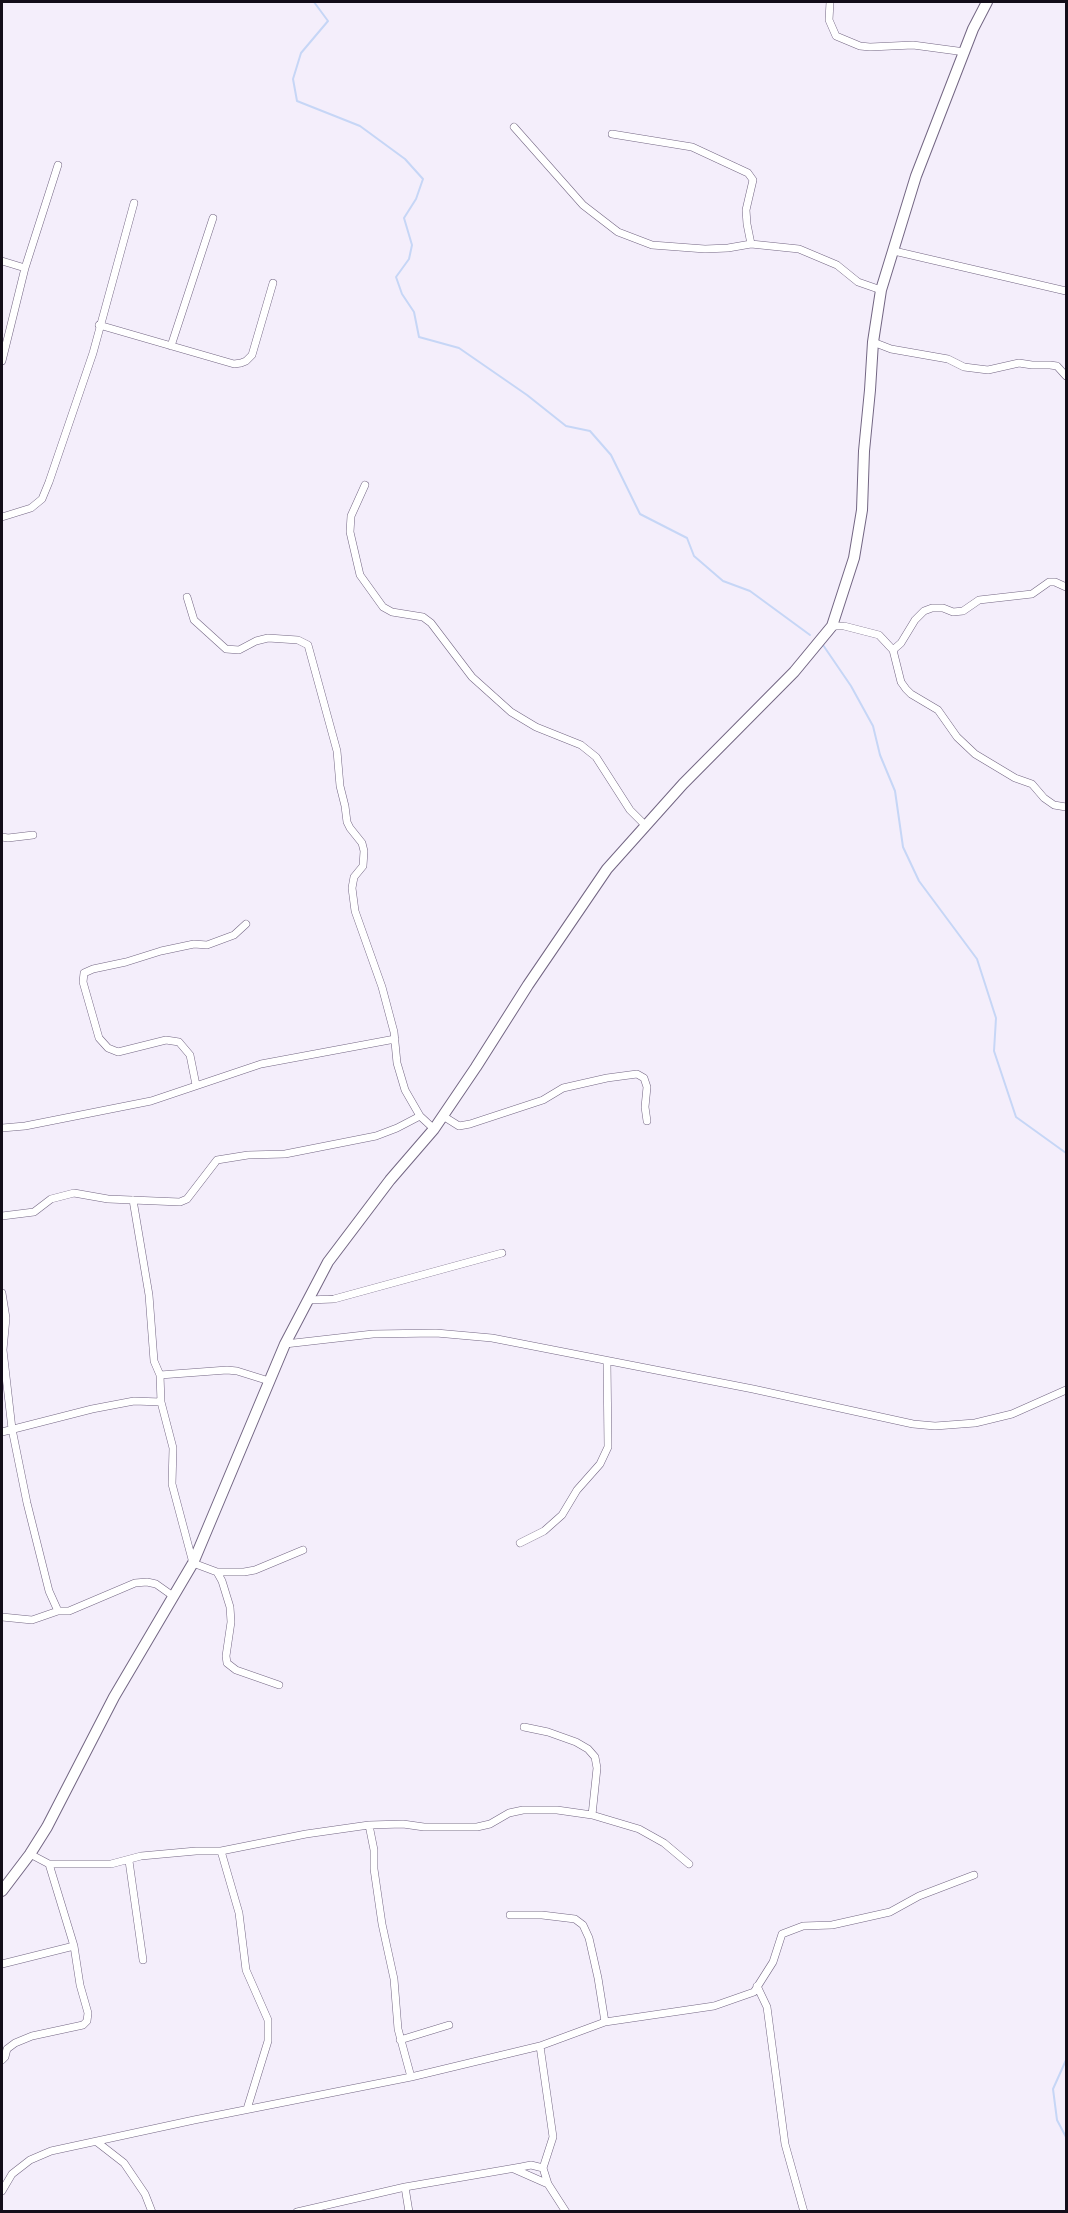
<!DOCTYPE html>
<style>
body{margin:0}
#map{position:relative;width:1068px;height:2213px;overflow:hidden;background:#f4eefb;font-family:Raleway,sans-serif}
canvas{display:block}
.frame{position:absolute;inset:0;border:3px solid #130d19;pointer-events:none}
</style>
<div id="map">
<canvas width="1068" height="2213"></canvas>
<div class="frame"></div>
</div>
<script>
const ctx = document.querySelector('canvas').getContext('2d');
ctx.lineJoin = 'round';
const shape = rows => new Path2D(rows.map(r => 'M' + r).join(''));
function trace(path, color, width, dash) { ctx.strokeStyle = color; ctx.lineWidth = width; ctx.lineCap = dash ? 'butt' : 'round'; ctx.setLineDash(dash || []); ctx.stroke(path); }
trace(shape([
 [314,2,328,21,301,53,293,79,297,101,360,126,405,159,423,179,416,199,404,218,412,245,409,259,396,277,402,294,414,312,419,337,459,348,527,395,566,426,590,431,611,455,640,514,687,538,694,556,723,581,750,591,810,635],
 [823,645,851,686,873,726,880,755,895,791,903,847,919,881,977,959,996,1018,994,1051,1016,1117,1066,1153],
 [1066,2060,1053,2089,1057,2120,1066,2137]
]), '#c6d6f6', 2);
const street = shape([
 [830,2,829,20,836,36,860,46,870,47,913,45,965,52],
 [514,127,583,205,618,232,652,245,705,249,728,248,751,244,799,249,837,265,858,282,881,290],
 [612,134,692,147,748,173,753,180,746,210,747,224,751,244],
 [894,251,1066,291],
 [2,261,25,268],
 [99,325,234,364,241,363,246,361,252,355,273,283],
 [873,342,891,349,948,359,964,367,988,370,1019,363,1032,365,1050,365,1057,366,1066,376],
 [171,346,213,218],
 [2,361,25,268,58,165],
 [365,485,351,516,350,532,360,575,383,607,392,612,423,617,431,623,472,677,511,712,536,727,581,745,596,757,630,810,646,826],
 [2,517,31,508,42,499,49,482,93,353,134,203],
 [187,597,194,620,226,649,239,650,256,641,268,638,298,640,308,645,337,751,340,786,345,806,347,822,350,828,362,843,364,851,363,866,354,877,352,888,355,911,382,987,394,1032,397,1063,405,1090,420,1116,434,1129],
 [832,626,844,626,879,635,893,650,901,682,906,689,911,694,938,710,957,737,975,754,1015,778,1032,784,1044,798,1054,805,1066,807],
 [893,650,901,643,915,620,924,611,932,608,943,608,953,612,963,611,979,600,1032,594,1049,582,1055,582,1066,587],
 [2,837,8,838,33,835],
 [196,1085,190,1055,179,1042,166,1040,118,1052,108,1048,99,1038,83,982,84,973,93,969,126,962,161,951,194,944,207,945,234,935,246,924],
 [443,1116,459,1126,470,1124,543,1100,563,1088,607,1078,637,1074,644,1078,647,1087,645,1107,647,1121],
 [2,1128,25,1126,151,1101,261,1064,395,1039],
 [133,1200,149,1295,154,1361,160,1375,227,1370,237,1371,269,1381],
 [2,1216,34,1212,51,1199,74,1193,108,1199,180,1202,187,1199,217,1160,248,1155,285,1154,376,1136,397,1128,420,1116],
 [2,1293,6,1318,3,1350,12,1429,27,1503,49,1591,58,1611,69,1611,135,1583,147,1582,156,1584,173,1596],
 [308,1300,334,1299,502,1253],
 [285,1344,373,1334,436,1333,492,1338,753,1389,913,1424,935,1426,975,1423,1012,1414,1066,1390],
 [160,1375,161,1402,173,1448,172,1484,193,1563,217,1572,222,1581,230,1607,231,1622,226,1656,227,1663,236,1670,279,1685],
 [2,1432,92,1409,134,1401,161,1402],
 [520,1543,544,1531,562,1515,577,1490,600,1464,608,1447,607,1361],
 [217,1572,244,1572,255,1570,303,1550],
 [2,1617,32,1620,58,1611],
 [524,1727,548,1732,576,1742,588,1749,595,1757,597,1768,592,1815],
 [369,1825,403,1824,424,1827,477,1827,490,1824,509,1813,523,1810,557,1810,592,1815,639,1829,664,1843,689,1864],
 [221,1851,239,1913,246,1970,268,2020,268,2041,247,2109],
 [30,1854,49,1864,111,1864,141,1856,196,1851,221,1851,306,1834,369,1825,374,1850,374,1869,382,1924,394,1979,398,2029,411,2077],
 [129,1861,143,1960],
 [510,1915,542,1915,575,1919,583,1925,589,1938,598,1978,605,2022],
 [2,1964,74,1946,49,1864],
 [757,1986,767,2007,785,2144,804,2212],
 [400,2040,449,2025],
 [2,2060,5,2057,7,2049,15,2043,32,2036,83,2025,87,2021,88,2013,80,1985,74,1946],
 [97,2142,124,2163,145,2194,152,2212],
 [543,2168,548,2184,566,2212],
 [514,2169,548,2184],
 [405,2187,409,2212],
 [2,2191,12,2174,30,2160,51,2151,194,2120,411,2077,540,2046,605,2022,714,2006,754,1992,773,1962,782,1934,803,1926,832,1925,890,1912,919,1896,974,1875],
 [297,2212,405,2187,521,2167,531,2165,543,2168,553,2137,540,2046]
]);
const secondary = shape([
 [2,1891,30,1854,47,1827,114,1697,193,1563,285,1344,328,1262,390,1180,434,1129,476,1067,528,985,607,869,683,784,794,672,832,626,854,558,862,510,864,451,870,390,873,342,881,290,916,176,973,29,987,2]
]);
trace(street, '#736683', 8);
trace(secondary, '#736683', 12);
trace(street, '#fff', 7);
trace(secondary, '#fff', 10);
</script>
